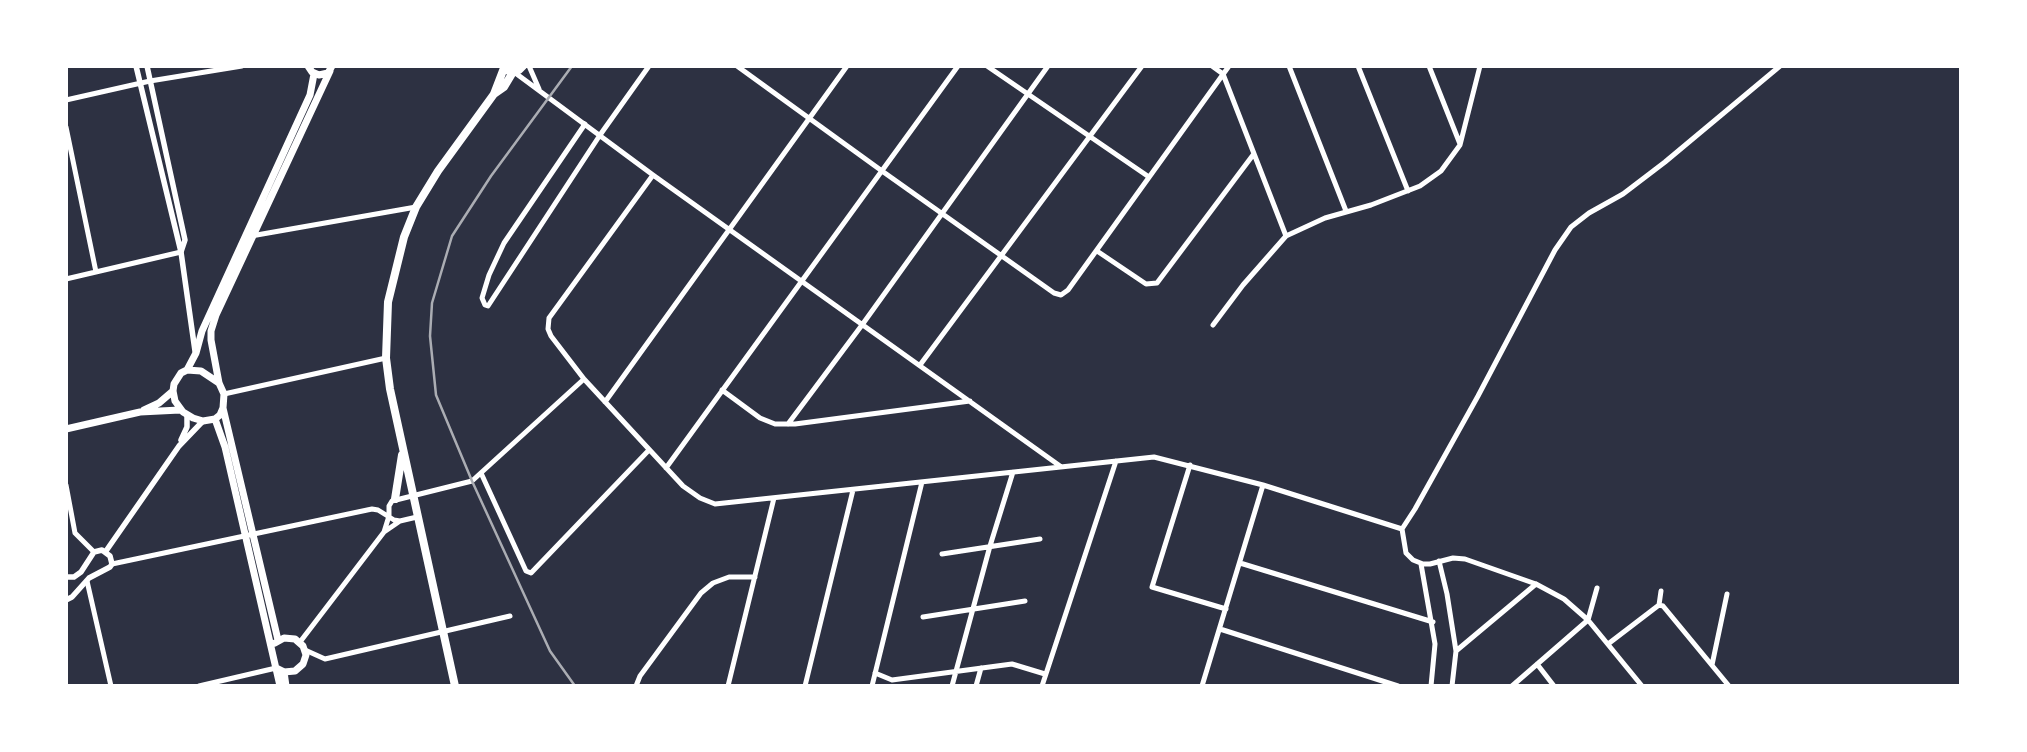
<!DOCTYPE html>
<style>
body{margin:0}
#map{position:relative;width:2027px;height:752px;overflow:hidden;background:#2d3142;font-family:Ubuntu,sans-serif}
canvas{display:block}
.frame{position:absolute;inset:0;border:68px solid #fff;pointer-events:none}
</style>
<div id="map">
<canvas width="2027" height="752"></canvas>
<div class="frame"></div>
</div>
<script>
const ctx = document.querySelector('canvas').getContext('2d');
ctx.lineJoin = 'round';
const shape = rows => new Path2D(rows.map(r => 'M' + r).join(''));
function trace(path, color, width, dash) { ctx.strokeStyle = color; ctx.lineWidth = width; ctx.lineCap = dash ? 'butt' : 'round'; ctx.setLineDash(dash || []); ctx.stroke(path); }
trace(shape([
 [529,66,539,89],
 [737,66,882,171,1054,293,1061,295,1068,290,1229,66],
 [987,66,1149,177],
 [1212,66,1223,74,1286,236],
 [1289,66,1346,211],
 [1358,66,1408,191],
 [1429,66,1460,144],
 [514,72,653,175,1060,466],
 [66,100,150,81,242,66],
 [585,124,504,243,489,275,482,298,485,305,488,306,600,135,649,66],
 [66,127,96,272],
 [653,175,549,318,548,329,551,336,584,379,683,486,700,498,715,504,1154,457,1263,485,1402,529],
 [251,236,416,207],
 [1097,251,1146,284,1157,283,1253,155],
 [66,279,181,252],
 [1213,325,1243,285,1286,236,1325,218,1371,205,1420,186,1441,171,1460,145,1480,66],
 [920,365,1142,66],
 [722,390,760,418,775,424,795,424,970,401],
 [224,394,386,358],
 [605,402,847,66],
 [788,424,862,325,1048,66],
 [1190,465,1152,587,1226,609],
 [666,468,958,66],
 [481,473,526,571,531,573,649,450],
 [66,485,75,533,94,552],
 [1402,529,1415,509,1478,396,1555,250,1571,227,1589,213,1623,194,1665,162,1780,66],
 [1402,529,1406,553,1413,560,1423,564,1430,564,1453,558,1465,559,1536,584,1564,599,1588,620,1642,686],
 [384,532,389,516,389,506,392,501,472,481,584,379],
 [942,554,1040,539],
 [1439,561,1447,594,1456,651,1452,686],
 [1240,563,1433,622],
 [112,564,372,509,378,510,394,520,400,521],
 [1421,564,1435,644,1431,686],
 [87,581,111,686],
 [1659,605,1663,606,1729,686],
 [923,617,1025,601],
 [1220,629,1398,686],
 [300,642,384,532,400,521,417,517],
 [1608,644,1659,605,1661,591],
 [305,650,325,659,510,616],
 [1456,651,1536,584],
 [1537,664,1554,686],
 [1712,665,1727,594],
 [875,673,892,680,1012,664,1045,674],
 [199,686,276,668],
 [636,686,640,676,701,593,713,583,729,577,755,577],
 [728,686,774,498],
 [805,686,853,490],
 [872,686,922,482],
 [952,686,990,546,1013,472],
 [976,686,981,668],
 [1042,686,1116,461],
 [1202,686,1263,485],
 [1512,686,1588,620,1597,588]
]), '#fff', 5);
trace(shape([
 [136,66,181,252,195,351],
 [147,66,185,240,181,252],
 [181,440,187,427,187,415],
 [106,551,179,446,203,421],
 [66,577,74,577,81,572,94,552,102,550,110,556,112,564,110,567,89,578,72,597,66,600]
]), '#fff', 5.5);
trace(shape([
 [308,66,312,72,319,75,328,73,332,66],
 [187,370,196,353,202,331,310,95,314,74],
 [219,383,201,371,187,370,181,373,174,384,173,391,175,401,183,412,193,418,203,421,215,419,220,415,223,408,224,394,219,383,211,340,211,331,216,315,330,71],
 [223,408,278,640],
 [144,410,159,403,173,391],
 [215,419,225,447,280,686],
 [66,429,140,412,180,410],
 [275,643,284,638,295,639,303,646,306,655,303,664,295,671,284,672,276,668],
 [284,672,286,686]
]), '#fff', 7);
trace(shape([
 [509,71,513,72,519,70,523,66],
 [494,94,504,87,513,72],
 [395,499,402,455],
 [455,686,390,389,386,358,388,302,404,237,416,207,438,171,494,94,504,68]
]), '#fff', 8);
trace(shape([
 [572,66,491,176,452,236,432,303,430,336,436,395,472,481,550,651,575,686]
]), '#abadb3', 2.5);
</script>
